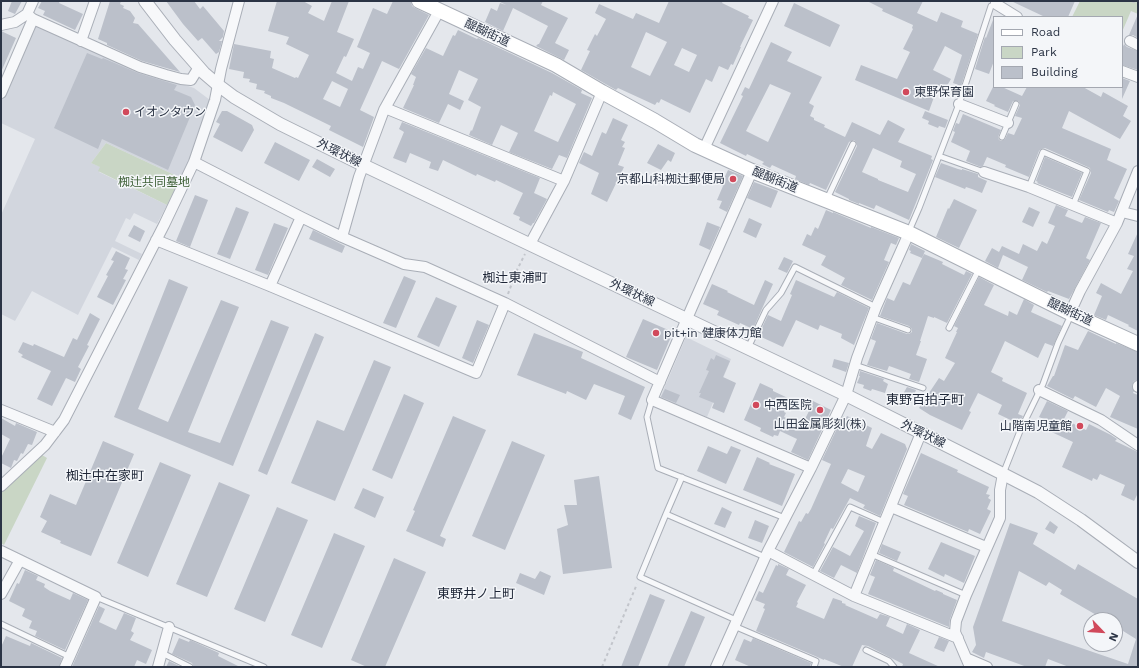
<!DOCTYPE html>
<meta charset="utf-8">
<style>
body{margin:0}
#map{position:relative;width:1139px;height:668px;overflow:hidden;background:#e4e7ec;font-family:"Work Sans",sans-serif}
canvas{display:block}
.frame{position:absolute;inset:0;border:2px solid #2b3445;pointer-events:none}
.legend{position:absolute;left:993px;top:16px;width:130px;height:72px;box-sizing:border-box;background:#f4f6f9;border:1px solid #a4a8b1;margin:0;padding:5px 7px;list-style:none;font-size:12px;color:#2b3445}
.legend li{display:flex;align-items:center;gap:8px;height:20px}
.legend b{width:20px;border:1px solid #a4a8b1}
.north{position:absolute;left:1083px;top:612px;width:40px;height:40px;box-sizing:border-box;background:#f4f6f9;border:1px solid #a4a8b1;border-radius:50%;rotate:115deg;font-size:11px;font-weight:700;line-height:16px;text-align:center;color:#2b3445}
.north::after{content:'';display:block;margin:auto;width:14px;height:18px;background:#d1495b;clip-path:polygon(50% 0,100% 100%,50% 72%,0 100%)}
</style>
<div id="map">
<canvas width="1139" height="668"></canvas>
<div class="frame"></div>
<ul class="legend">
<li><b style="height:5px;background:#fff"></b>Road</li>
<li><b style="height:11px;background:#c9d6c5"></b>Park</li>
<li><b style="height:11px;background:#bbc0ca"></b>Building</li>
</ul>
<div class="north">N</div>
</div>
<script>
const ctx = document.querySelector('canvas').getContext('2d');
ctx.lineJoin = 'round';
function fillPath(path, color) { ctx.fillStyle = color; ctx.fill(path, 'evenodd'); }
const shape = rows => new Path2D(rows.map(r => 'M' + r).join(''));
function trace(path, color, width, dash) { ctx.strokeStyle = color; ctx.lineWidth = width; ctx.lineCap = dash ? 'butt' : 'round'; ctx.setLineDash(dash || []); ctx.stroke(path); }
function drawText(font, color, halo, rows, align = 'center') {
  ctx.font = font + ' "Work Sans","Noto Sans JP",sans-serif'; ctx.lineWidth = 3; ctx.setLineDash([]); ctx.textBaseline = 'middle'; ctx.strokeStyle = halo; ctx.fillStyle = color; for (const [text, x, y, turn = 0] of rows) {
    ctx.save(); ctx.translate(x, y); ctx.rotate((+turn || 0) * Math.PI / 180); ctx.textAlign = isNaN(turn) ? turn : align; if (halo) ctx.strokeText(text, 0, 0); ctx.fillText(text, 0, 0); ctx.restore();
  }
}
fillPath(shape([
 [35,23,179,83,194,88,210,100,191,156,181,178,106,143,91,163,101,167,99,172,167,205,157,224,134,213,130,220,126,218,115,241,142,254,139,260,112,247,78,315,32,291,15,321,1,314,1,215,35,139,1,123,1,100],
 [686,337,731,359,707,417,660,398]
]), '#d2d6de');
fillPath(shape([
 [1080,1,1138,1,1138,14,1131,11,1122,32,1122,17,1072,17],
 [106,143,181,178,167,205,98,171,100,167,91,163],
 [42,455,47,458,4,545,1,543,1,490]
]), '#c9d6c5');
fillPath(shape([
 [12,1,22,1,15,14,8,11],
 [42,1,60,1,59,3,83,14,75,30,43,15,45,11,38,8],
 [110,1,121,1,120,4,124,6,123,8,130,11,135,18,133,23,138,24,180,72,142,61,107,45,107,43,98,39],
 [166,1,194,1,200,9,203,6,224,31,223,37,219,41,222,41,219,52,216,54,202,38,198,41,183,24],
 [277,1,303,1,312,6,308,13,324,21,332,1,349,1,337,32,354,39,346,57,344,56,336,73,352,81,358,67,363,69,370,53,357,47,373,8,387,14,393,1,411,1,412,6,415,8,429,15,399,69,382,61,360,110,374,117,363,147,329,130,331,126,284,103,271,98,271,96,264,93,265,91,256,89,257,84,249,82,250,79,243,78,244,72,229,69,234,44,271,51,270,58,274,59,272,68,295,78,296,77,298,78,309,55,286,44,289,37,268,31],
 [332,81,348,89,340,107,323,99],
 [498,1,543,1,541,5,568,18,555,43,569,50,564,60,536,46,538,44,539,44,548,26,513,8,503,31,485,22,491,8,497,11,500,3,506,5],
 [669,1,723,1,722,3,749,16,748,18,753,20,740,47,741,47,733,65,731,64,728,70,719,66,712,82,706,79,690,113,661,99,659,103,657,102,655,105,618,88,616,90,581,70,590,51,587,50,595,34,597,36,606,19,595,13,599,4,633,19,636,13,659,23],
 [646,32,667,42,650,76,631,67],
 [682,48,697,55,689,72,674,65],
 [867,1,923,1,917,13,937,22,941,12,963,21,961,27,978,34,961,86,953,83,962,55,945,46,933,70,951,79,945,89,938,86,929,111,855,80,861,65,897,79,910,52,903,49,913,29,912,28,913,25,882,11,883,9],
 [1011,1,1075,1,1068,17,1045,17],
 [794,3,840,25,830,47,784,26],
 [1138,14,1138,38,1133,35,1129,35],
 [993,20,994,20,994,61,989,74,975,69,985,37,986,38],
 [458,30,477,39,478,38,552,73,582,90,581,93,592,98,567,158,559,155,552,169,509,152,518,133,501,125,492,145,469,135,471,130,472,131,481,107,468,100,478,79,459,70,449,94,464,101,460,110,448,104,439,123,403,108,414,85,413,85,416,77,411,74,426,48,443,56,453,35,455,36],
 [553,92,576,104,558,142,534,131,550,95,552,96],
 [1,31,16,38,1,72],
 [771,42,792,52,787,61,822,77,809,103,814,106,810,116,814,118,814,120,825,125,824,127,845,137,852,122,880,135,888,120,905,129,898,142,932,156,931,159,933,160,909,220,876,205,874,209,859,203,859,204,849,200,849,199,835,192,857,146,856,142,854,140,851,141,849,142,826,190,810,183,809,185,795,179,796,176,772,165,770,168,762,164,764,162,747,154,746,156,720,143,743,96,741,95,745,87,749,89],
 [770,84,791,93,768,142,746,131],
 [873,148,902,161,900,167,916,174,908,192,878,180,878,179,862,172],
 [1124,44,1127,47,1138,51,1138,70,1122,65,1122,49],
 [87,53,102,59,103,58,138,73,177,85,174,90,191,97,195,105,168,170,102,139,98,149,54,128],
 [1122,78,1130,81,1122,99],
 [994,85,994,87,1002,88,1002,87,1022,96,1027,87,1083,87,1101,97,1103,92,1128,106,1123,116,1131,121,1120,139,1069,111,1062,128,1111,149,1107,160,1127,169,1114,198,1119,201,1114,212,1109,210,1108,212,1079,200,1091,173,1090,168,1045,148,1041,149,1039,151,1029,177,1005,167,1006,165,987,157,983,166,981,167,966,161,970,151,951,142,955,132,953,131,956,123,959,124,963,114,1001,130,998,137,999,140,1002,141,1005,139,1008,133,1014,135,1022,118,1015,116,1020,105,1019,102,1018,101,1013,101,1008,112,994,106,995,105,986,101],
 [222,111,227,111,252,125,254,130,242,152,213,137,220,124,216,122],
 [925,111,948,120,945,128,939,126,938,128,928,124,929,121,922,118],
 [613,118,628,125,621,140,625,142,622,147,625,148,618,165,624,167,607,202,591,194,599,173,579,163,584,152,592,156,602,132,606,134],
 [402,122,540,178,534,193,547,199,534,223,533,223,531,226,519,220,520,217,513,214,523,193,496,180,495,182,477,174,476,176,443,160,438,171,429,168,431,162,410,153,406,163,393,158,404,132,399,129],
 [275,142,310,160,299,181,264,163],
 [658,144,675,153,671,162,668,160,661,170,647,163],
 [1045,157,1082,173,1072,197,1037,183,1038,182,1036,181],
 [317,159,335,169,330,177,312,167],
 [941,163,958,169,962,170,962,169,978,174,978,177,987,181,982,193,972,189,966,187,965,189,935,177],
 [728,170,743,176,727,212,719,208,722,201,717,200,723,186,721,185],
 [754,182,778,191,771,208,747,198],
 [195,195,208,200,190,247,176,241],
 [954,199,977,210,959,248,936,237,948,208,949,209],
 [1056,205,1068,210,1065,216,1082,223,1085,217,1101,223,1086,258,1090,260,1069,299,1048,291,1047,292,1022,280,1028,267,1003,255,998,268,985,261,992,248,999,252,1002,246,1019,254,1023,244,1037,251,1042,241,1047,244,1055,226,1048,223],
 [236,207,249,212,230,259,217,254],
 [1029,207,1040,212,1033,227,1022,222],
 [826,210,833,213,833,212,871,228,871,227,899,238,896,245,891,243,884,260,889,262,872,300,841,285,845,278,821,265,826,256,802,245,807,234,811,236,815,227,818,229],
 [749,218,762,224,756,238,743,232],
 [707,222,720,227,710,250,699,245],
 [274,223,288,228,268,275,255,270],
 [134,225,145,231,140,242,128,236],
 [313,230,345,246,342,253,309,239],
 [1138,232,1138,331,1128,326,1129,325,1108,315,1106,320,1094,315,1102,296,1096,293,1101,283,1121,294,1133,271,1127,269,1134,256,1128,254],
 [911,244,925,251,922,258,910,253,911,251,909,250],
 [116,251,130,258,125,269,128,270,123,279,126,280,113,305,97,297,108,276,106,275,114,261,111,260],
 [924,254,943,262,942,264,964,275,966,271,972,274,947,323,934,317,934,318,928,316,920,341,921,341,916,355,927,359,919,382,909,379,911,374,892,367,889,366,887,371,867,365,876,341,871,339,877,323,907,334,909,334,912,332,912,329,909,326,880,316,887,298,894,301,903,282,910,285],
 [784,257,793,261,787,273,778,269],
 [404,276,416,281,396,328,383,323],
 [979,277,994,285,984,305,1008,316,1009,311,1017,315,1024,299,1034,305,1031,312,1062,326,1053,346,1045,343,1038,358,1005,341,991,372,1003,378,1002,381,1027,393,1018,414,1023,416,1019,424,998,414,1002,405,978,393,969,411,971,412,962,430,930,415,919,408,939,378,944,381,955,363,945,358,957,332,956,332,958,328,954,326],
 [169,279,188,287,138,409,168,422,221,300,239,307,188,432,220,443,271,320,289,327,233,466,114,417],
 [765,280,773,284,753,329,740,323,739,325,717,315,719,311,703,304,712,284,728,291,727,292,754,305],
 [796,280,834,297,837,292,869,308,854,345,841,338,842,334,820,325,818,330,796,320,783,347,759,336,761,333,760,332,768,315,781,321,792,295,790,294],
 [436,297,457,306,439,347,417,337],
 [90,313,100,319,87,345,89,346,78,367,81,369,75,382,66,378,52,406,37,399,51,371,21,357,23,355,18,352,23,342,33,346,34,344,64,357,73,338,77,340],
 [643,319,673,332,657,370,626,357],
 [477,320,489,325,473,363,462,358],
 [1088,331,1116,344,1116,343,1138,352,1138,380,1134,381,1132,386,1134,391,1133,393,1138,395,1138,429,1110,417,1120,396,1106,388,1096,407,1075,396,1073,399,1047,386,1053,376,1054,376,1065,345,1078,350],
 [315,333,324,337,267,475,258,471],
 [534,333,583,352,581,358,645,387,631,420,618,414,625,396,594,384,586,400,567,391,566,394,517,375],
 [716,355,730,361,723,377,736,383,724,413,712,408,714,403,699,397,701,393,699,393,709,371,706,370,711,358,714,360],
 [834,359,849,363,846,372,832,367],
 [374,360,391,367,335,501,291,483,317,420,344,431],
 [860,371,884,379,883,381,888,384,885,393,872,389,871,391,863,388,864,385,857,383,860,376,859,376],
 [760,383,773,389,773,391,790,399,784,412,786,413,784,417,802,425,809,411,807,409,811,400,831,410,808,460,791,452,797,439,780,431,778,436,774,435,773,437,760,431,761,428,744,420],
 [907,387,916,390,911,403,910,403,908,407,899,401],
 [665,389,680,395,676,403,661,397],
 [404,394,424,403,392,479,372,470],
 [1047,401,1068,411,1064,419,1086,430,1089,424,1111,435,1117,439,1115,441,1138,452,1138,493,1134,501,1121,495,1125,485,1100,474,1097,480,1093,478,1092,481,1062,467,1073,442,1043,428,1046,420,1039,417],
 [453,416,486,430,440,536,446,539,443,547,406,531,415,511,413,510],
 [843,416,846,418,847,416,872,428,866,446,872,449,881,433,905,444,907,449,880,516,863,508,865,505,850,498,833,529,831,528,824,543,825,544,813,567,784,552,799,521,801,522,806,513,808,514,811,509,831,464,822,460],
 [848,469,865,476,858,492,841,483],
 [1,418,15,426,16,423,37,432,32,445,28,444,23,454,21,453,17,461,14,460,11,468,1,463,1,458,10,439,1,434],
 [103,441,134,454,91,556,60,543,61,541,41,532,47,521,40,517,50,494,76,505],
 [512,441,545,455,505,550,472,536],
 [708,446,727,454,731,446,741,450,726,484,697,471],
 [921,453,958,470,957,472,989,487,986,494,990,495,988,498,991,500,987,509,991,511,980,534,969,529,968,532,904,505,908,496,903,494],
 [757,457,770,463,769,464,795,474,782,506,743,490],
 [160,462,191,475,148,577,117,563],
 [599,476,612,568,563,574,557,529,568,525,564,505,577,505,574,480],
 [219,482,250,495,207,597,176,584],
 [363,488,384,497,375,518,354,508],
 [277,507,308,520,265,622,234,609],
 [722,507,732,512,725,528,714,524],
 [859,516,876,523,857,573,841,565,834,578,820,571,833,547,850,556,864,531,855,526],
 [755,520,769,526,762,543,748,538],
 [1050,521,1058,527,1054,534,1045,529],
 [1010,523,1038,533,1033,544,1075,570,1078,564,1138,599,1138,667,1069,667,1048,659,1045,667,1027,667,986,652,984,658,972,652,976,645,973,627],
 [1019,571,1046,586,1049,582,1062,590,1060,594,1105,620,1115,620,1115,626,1136,639,1128,664,1002,621],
 [334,533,365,546,322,648,291,635],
 [941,542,975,556,964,583,945,574,944,577,928,569],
 [882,544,901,552,897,561,879,553],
 [394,558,426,572,385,667,367,667,351,660],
 [876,560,894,568,893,571,935,591,936,590,943,593,943,594,957,600,950,619,949,627,868,594,875,577,870,575],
 [778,564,789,569,786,575,806,585,797,602,798,603,796,607,824,619,833,598,842,601,842,603,846,604,845,605,877,619,880,614,890,617,886,626,903,634,907,624,920,630,909,653,940,667,902,667,903,664,868,646,862,645,852,667,844,667,824,659,824,660,815,656,756,631,765,609,763,608,765,604,755,600,759,591,763,593,776,565,778,566],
 [25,570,38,576,36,580,45,584,44,587,50,591,70,600,73,593,88,600,65,650,35,636,37,631,29,628,32,621,22,616,25,609,9,601,17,583,19,584],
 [540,571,551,576,544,595,516,583,520,573,535,579],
 [650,594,665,600,638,667,621,667],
 [99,606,105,609,99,622,116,630,124,613,136,618,131,631,134,633,130,640,152,650,146,664,137,660,134,667,72,667],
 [691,611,705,617,684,667,667,667],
 [6,636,30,646,31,643,62,658,59,667,1,667,1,647],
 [939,637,949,641,944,652,934,648],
 [179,638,189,642,190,640,219,653,218,656,240,667,194,667,192,663,172,654],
 [753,638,811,663,810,667,751,667,735,660,744,639,751,642],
 [169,661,181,667,166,667]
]), '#bbc0ca');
const service = shape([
 [1002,137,1016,104],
 [939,156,984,172],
 [1029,187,1043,152,1087,171,1073,205],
 [827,199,853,144],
 [909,231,919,208,959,104,991,6,996,4],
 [872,317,908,330],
 [949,328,979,269],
 [748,348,766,310,781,293,795,267,876,307],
 [855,365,923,388],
 [652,400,647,417,658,468,785,518],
 [1003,474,1020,431,1043,384,1058,343,1071,315],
 [682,477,666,514,640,577,736,620],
 [666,514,765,557],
 [871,554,966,595],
 [813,575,850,507,884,522],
 [96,597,264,667],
 [1,624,70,657],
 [734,626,816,661,814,667],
 [866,650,889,661,894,667],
 [162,653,190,667]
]);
const minor = shape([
 [996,1,996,4,1017,17],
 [27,14,33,19,140,67,166,75,181,79,191,80,199,67],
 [1,25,15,22,27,14,33,1],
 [81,41,95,1],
 [1130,41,1138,45],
 [1122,71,1138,77],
 [1,93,33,19],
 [959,104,1008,123],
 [385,108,564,181],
 [704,149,773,1],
 [194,162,301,217,342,237,404,264,425,267,505,303,660,382],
 [752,171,692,307,652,400,811,468],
 [984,172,1029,187,1117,223],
 [1122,212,1138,216],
 [342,237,359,177,384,110,439,11],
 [156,240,270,286,476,373,505,303],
 [530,244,564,181,602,92],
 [270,286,301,217],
 [1070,313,1080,291,1117,223,1138,171],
 [1138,386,1138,387],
 [1039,390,1101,420,1138,445],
 [1,410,55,432],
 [1,486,45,445,64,420,164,225,194,162,215,100,221,69,239,1],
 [891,507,986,547],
 [1,551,96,597,65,667],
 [768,551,854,596,958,638],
 [1,594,20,560],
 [854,596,921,433],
 [966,658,987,667],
 [158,667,169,627],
 [716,667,768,551,811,468,846,395,857,358,876,307,909,233],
 [970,667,955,632,956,621,966,595,1000,518,1000,490,1003,474]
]);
const tertiary = shape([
 [145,1,175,40,204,73,218,85,234,97,280,124,363,165,846,395,1003,474,1038,492,1081,520,1138,562]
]);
const secondary = shape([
 [419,1,556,65,602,92,655,121,695,145,752,171,909,233,1070,313,1138,344]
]);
trace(service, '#a9aeb7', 7);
trace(minor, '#a9aeb7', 12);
trace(tertiary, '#a9aeb7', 14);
trace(secondary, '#a9aeb7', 16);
trace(shape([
 [1132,1,1138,4],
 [508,294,516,272,525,254],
 [602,667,637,584]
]), '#c2c5cb', 2, [3, 3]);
trace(service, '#f7f8fa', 5);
trace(minor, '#f7f8fa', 10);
trace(tertiary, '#f7f8fa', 12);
trace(secondary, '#fff', 14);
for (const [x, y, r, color] of [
 [906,92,4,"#d1495b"],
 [126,112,4,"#d1495b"],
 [733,179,4,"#d1495b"],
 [656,333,4,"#d1495b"],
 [756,405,4,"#d1495b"],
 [820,410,4,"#d1495b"],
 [1080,426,4,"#d1495b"]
]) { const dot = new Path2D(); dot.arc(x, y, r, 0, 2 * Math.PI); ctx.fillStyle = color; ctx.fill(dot); trace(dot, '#f4f6f9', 1.5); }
drawText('12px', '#2b3445', '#f4f6f9', [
 ["醍醐街道",487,33,25],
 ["外環状線",339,153,26],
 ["醍醐街道",775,180,22],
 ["外環状線",632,293,25],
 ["醍醐街道",1070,312,25],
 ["外環状線",923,434,26]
]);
drawText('12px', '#2b3445', '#f4f6f9', [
 ["東野保育園",914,92],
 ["イオンタウン",134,112],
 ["京都山科椥辻郵便局",725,179,"right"],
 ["pit+in 健康体力館",664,333],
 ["中西医院",764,405],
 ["山田金属彫刻(株)",820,424,"center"],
 ["山階南児童館",1072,426,"right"]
], 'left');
drawText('12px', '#3f6138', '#f4f6f9', [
 ["椥辻共同墓地",154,182]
]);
drawText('13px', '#1d2536', '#f4f6f9', [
 ["椥辻東浦町",515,278],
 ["東野百拍子町",925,400],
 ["椥辻中在家町",105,476],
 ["東野井ノ上町",476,594]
]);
</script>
